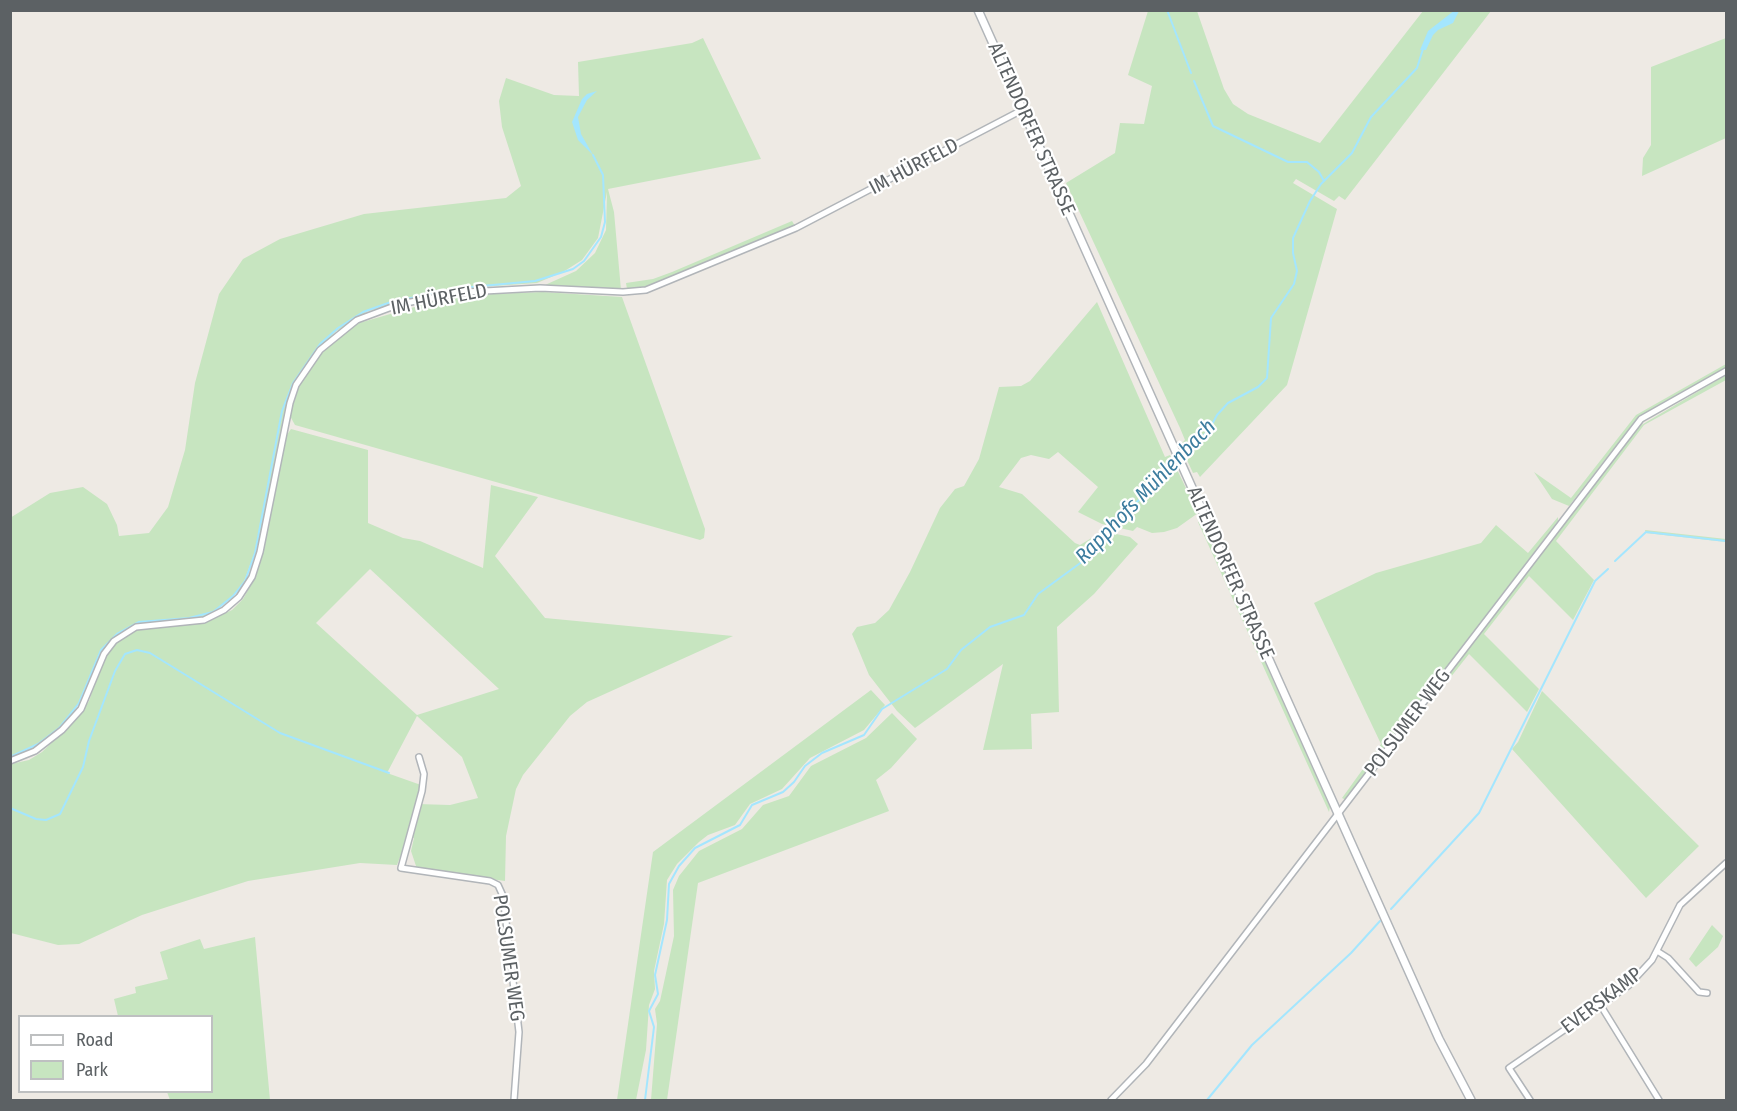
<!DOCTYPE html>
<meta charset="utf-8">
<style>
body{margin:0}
#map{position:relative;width:1737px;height:1111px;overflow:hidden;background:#eeeae4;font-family:"Fira Sans Condensed",sans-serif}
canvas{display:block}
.frame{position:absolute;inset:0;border:12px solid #5c6164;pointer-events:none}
.legend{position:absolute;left:18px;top:1015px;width:195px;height:78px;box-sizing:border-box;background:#fff;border:2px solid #bec0c1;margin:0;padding:8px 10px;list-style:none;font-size:18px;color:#5c6164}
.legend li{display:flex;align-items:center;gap:12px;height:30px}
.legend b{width:30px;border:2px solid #bec0c1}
</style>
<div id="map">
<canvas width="1737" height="1111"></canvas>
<div class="frame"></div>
<ul class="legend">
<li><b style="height:8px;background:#fff"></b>Road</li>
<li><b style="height:16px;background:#c7e5c0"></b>Park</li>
</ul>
</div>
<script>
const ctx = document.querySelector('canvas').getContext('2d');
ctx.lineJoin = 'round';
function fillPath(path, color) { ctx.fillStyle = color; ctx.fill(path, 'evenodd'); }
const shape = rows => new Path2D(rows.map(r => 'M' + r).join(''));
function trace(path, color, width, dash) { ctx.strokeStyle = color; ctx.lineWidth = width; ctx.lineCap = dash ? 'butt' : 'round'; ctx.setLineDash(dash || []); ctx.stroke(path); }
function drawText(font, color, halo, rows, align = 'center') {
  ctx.font = font + ' "Fira Sans Condensed",sans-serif'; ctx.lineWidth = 4.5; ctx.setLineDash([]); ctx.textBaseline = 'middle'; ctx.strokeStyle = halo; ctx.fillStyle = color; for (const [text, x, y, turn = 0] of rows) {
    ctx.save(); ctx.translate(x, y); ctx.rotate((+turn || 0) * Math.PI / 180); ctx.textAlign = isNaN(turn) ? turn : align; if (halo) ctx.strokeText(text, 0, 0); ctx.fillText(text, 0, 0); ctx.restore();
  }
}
fillPath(shape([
 [1148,11,1197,11,1224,89,1233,104,1248,114,1320,143,1423,11,1491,11,1345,200,1339,196,1334,201,1296,179,1293,183,1337,209,1287,385,1200,477,1197,472,1193,473,1180,445,1185,440,1180,428,1066,183,1115,153,1120,123,1144,124,1152,86,1128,75],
 [703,38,761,159,608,189,614,212,621,290,545,285,576,271,595,253,606,230,607,192,598,238,582,260,563,272,537,283,479,287,417,297,368,311,335,332,296,379,289,397,260,538,242,587,214,613,194,620,138,625,114,638,101,653,88,688,67,723,47,741,11,758,10,518,50,493,83,487,107,504,117,525,119,536,149,533,168,507,185,450,195,383,219,294,243,259,280,239,364,214,506,198,521,186,502,127,499,101,506,78,554,95,579,96,578,62,692,43],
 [1726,38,1726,138,1642,176,1643,158,1651,145,1651,67],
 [792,221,795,226,648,287,627,289,626,283,653,279,672,272],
 [543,292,622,297,705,529,704,538,700,540,295,425,290,416,293,399,301,382,320,355,332,341,359,323,439,300,492,294],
 [1097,302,1165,457,1170,455,1198,513,1177,528,1164,532,1152,533,1137,527,1133,531,1102,524,1078,512,1098,487,1058,452,1049,459,1031,455,1021,458,999,487,1022,494,1075,543,1080,545,1103,531,1130,537,1138,544,1094,594,1057,627,1059,712,1031,714,1032,749,983,750,1003,664,915,728,897,711,869,675,852,634,857,627,875,623,889,610,910,572,940,508,955,489,964,486,979,459,999,387,1021,386,1030,381],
 [1726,364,1726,368,1635,421,1569,506,1552,499,1534,472,1571,498,1636,415],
 [1726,375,1726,380,1644,425,1556,541,1594,580,1573,620,1529,576,1484,634,1539,689,1527,712,1469,654,1450,678,1449,673,1638,427],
 [291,429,368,450,368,523,403,538,420,541,483,568,491,485,538,497,495,556,545,618,733,636,587,702,570,716,523,775,516,789,506,836,505,881,417,869,411,851,414,838,408,836,397,865,360,863,248,881,142,915,79,944,58,945,11,933,11,764,29,760,42,752,79,716,89,701,102,662,115,643,136,630,147,627,206,622,232,610,243,599,256,576,261,558,284,439],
 [370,569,499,689,417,715,316,623],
 [417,716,462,757,478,798,450,805,417,804,421,785,387,773],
 [1558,517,1558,521,1346,800,1342,798,1381,744,1314,603,1376,573,1481,543,1496,525,1528,553],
 [1201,520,1330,807,1329,812,1198,522],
 [1645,530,1726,539,1726,542,1646,533],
 [871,690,885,705,864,730,810,758,782,789,750,804,735,825,708,835,699,842,677,864,667,880,664,924,654,971,655,989,649,1005,646,1050,636,1100,617,1100,653,852],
 [1542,691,1699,846,1646,898,1512,749,1518,742],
 [892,713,917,739,891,768,876,780,889,811,698,883,667,1100,651,1100,657,1024,655,1009,660,1001,674,936,673,890,679,876,699,851,742,829,763,805,789,796,811,766,866,738],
 [1712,925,1723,936,1718,947,1696,967,1689,959],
 [255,937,270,1100,170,1100,167,1092,212,1092,212,1016,118,1016,114,999,136,993,135,987,168,979,160,952,200,939,204,949]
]), '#c7e5c0');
fillPath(shape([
 [1455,10,1459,11,1453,23,1438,30,1433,35,1426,50,1420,50,1428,31],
 [597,91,587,100,578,117,581,134,593,155,578,140,572,122,582,99,587,94]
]), '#a4e6fe');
trace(shape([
 [1167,10,1191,73],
 [1194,81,1213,126,1288,162,1307,162,1319,172,1324,181],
 [1182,458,1209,430,1217,415,1228,403,1258,387,1267,378,1271,318,1294,284,1297,271,1293,253,1293,238,1310,201,1321,184,1352,153,1371,117,1417,68,1423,49],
 [1615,561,1646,532,1726,541],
 [10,757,38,744,59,728,79,703,101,650,117,634,139,622,189,618,213,612,233,596,245,581,255,553,282,411,293,383,320,344,338,328,363,312,391,302,461,288,535,281,573,269,584,261,601,237,605,222,603,175,593,155],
 [10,808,36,819,46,820,60,814,83,767,89,741,115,671,125,654,137,650,150,653,280,733,389,773],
 [1391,909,1479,813,1595,581,1608,569],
 [645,1100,654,1027,649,1011,658,994,655,975,667,920,669,884,679,866,695,848,740,825,752,805,783,792,794,782,805,766,822,753,864,735,882,709,947,669,961,650,990,627,1024,615,1038,594,1094,553,1119,519,1178,463],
 [1207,1100,1252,1045,1351,953,1380,921]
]), '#a4e6fe', 2);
const minor = shape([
 [419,757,424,774,422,791,401,868,490,881,498,885,503,896,519,1032,514,1100],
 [10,761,35,751,62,730,81,709,104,654,114,641,136,627,204,620,224,610,239,597,252,577,260,552,290,403,296,385,320,350,357,320,400,304,466,292,540,288,623,292,646,290,796,228,1022,110],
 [1657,951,1668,958,1699,992,1707,993],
 [1601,1006,1659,1100],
 [1111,1100,1146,1064,1641,419,1726,371],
 [1530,1100,1509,1068,1628,986,1652,960,1680,905,1726,863]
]);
const tertiary = shape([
 [978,10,1439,1039,1471,1100]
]);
trace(minor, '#b1b5b9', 8);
trace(tertiary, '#b1b5b9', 10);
trace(minor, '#fff', 5);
trace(tertiary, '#fff', 7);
drawText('20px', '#5c6164', '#fff', [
 ["ALTENDORFER STRASSE",1031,129,66],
 ["IM HÜRFELD",914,167,-28],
 ["IM HÜRFELD",439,300,-11],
 ["ALTENDORFER STRASSE",1230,573,66],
 ["POLSUMER WEG",1408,723,-53],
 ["POLSUMER WEG",508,958,82],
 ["EVERSKAMP",1602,1001,-37]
]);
drawText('italic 21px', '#3c7c9e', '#fff', [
 ["Rapphofs Mühlenbach",1146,492,-46]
]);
</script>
